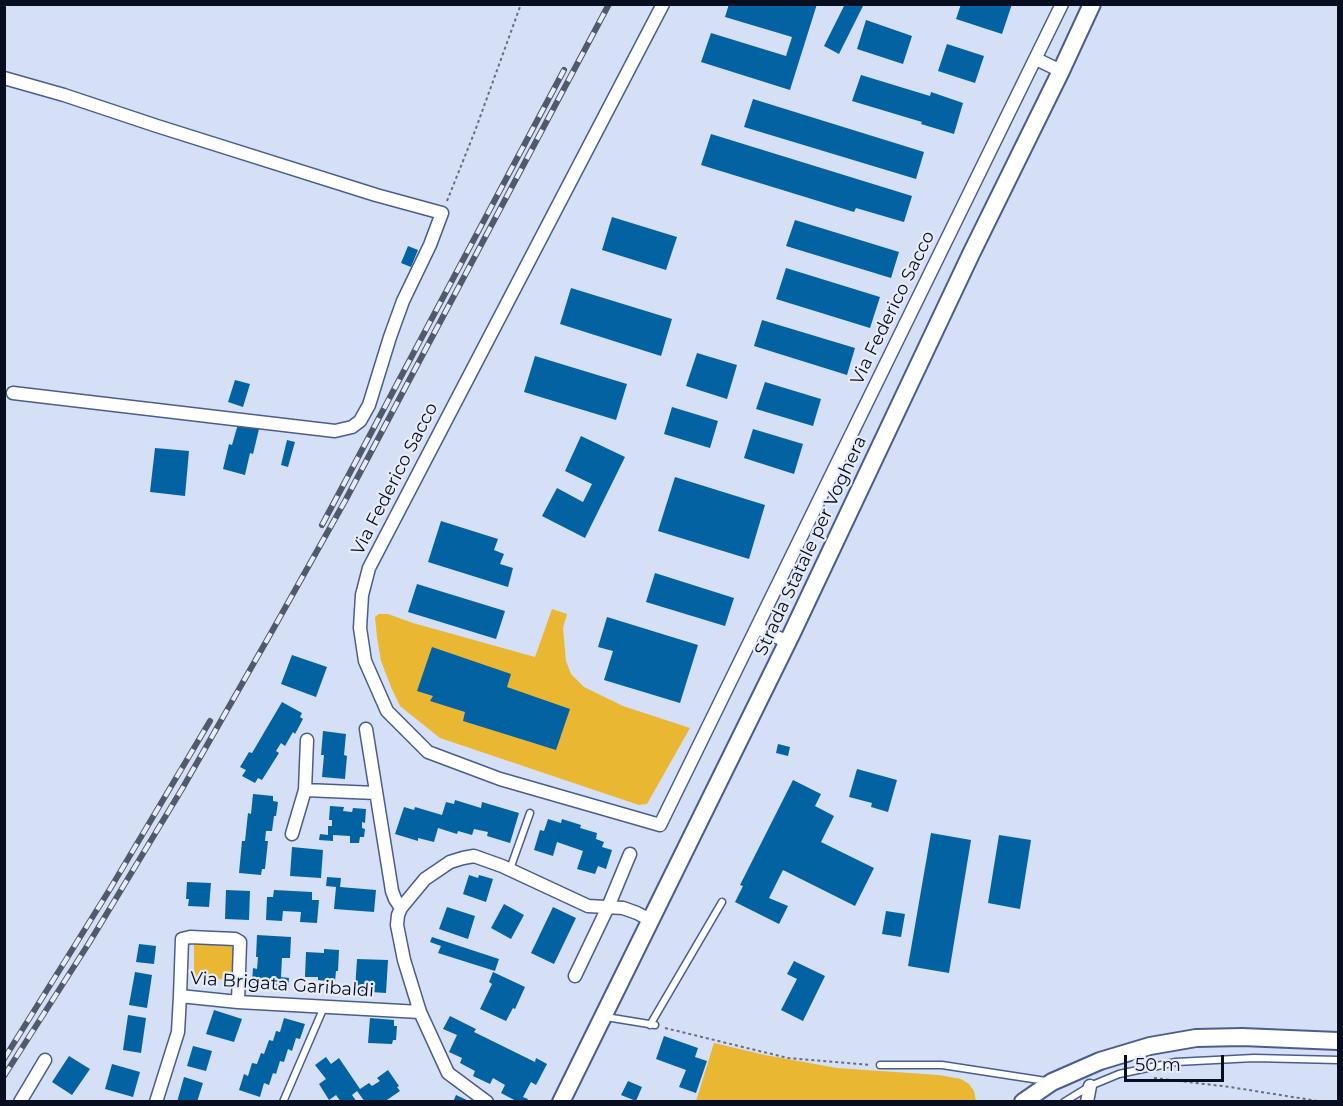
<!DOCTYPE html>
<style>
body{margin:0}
#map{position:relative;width:1343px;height:1106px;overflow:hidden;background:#d5dff5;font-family:Montserrat,sans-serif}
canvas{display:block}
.frame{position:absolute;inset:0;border:6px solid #070e20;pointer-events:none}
.scale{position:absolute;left:1124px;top:1055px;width:100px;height:27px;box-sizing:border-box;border:3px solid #070e20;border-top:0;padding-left:8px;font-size:18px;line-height:21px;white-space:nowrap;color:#070e20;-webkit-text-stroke:4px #e7ecf7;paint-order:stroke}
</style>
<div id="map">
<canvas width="1343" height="1106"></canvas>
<div class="frame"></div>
<div class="scale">50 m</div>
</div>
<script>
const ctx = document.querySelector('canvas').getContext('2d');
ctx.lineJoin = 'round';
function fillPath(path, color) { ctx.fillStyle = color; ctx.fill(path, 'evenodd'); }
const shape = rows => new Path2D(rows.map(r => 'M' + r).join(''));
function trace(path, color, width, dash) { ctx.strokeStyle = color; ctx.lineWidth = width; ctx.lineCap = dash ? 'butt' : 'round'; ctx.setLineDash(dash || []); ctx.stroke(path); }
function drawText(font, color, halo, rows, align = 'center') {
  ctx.font = font + ' Montserrat,sans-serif'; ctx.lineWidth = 4.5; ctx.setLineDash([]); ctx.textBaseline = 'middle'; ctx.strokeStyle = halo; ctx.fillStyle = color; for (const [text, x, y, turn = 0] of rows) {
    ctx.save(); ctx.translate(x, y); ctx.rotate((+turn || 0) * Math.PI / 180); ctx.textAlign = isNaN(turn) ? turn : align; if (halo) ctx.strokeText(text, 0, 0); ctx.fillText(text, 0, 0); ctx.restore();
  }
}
fillPath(shape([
 [552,609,567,614,563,628,566,661,571,674,584,687,623,706,690,728,647,804,639,805,440,738,400,706,391,687,381,661,377,637,375,617,379,614,388,614,413,623,535,657],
 [194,942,234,942,231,980,194,977],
 [714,1043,765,1055,837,1068,939,1075,961,1079,969,1084,974,1091,976,1101,696,1101]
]), '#e9b731');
fillPath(shape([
 [729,4,817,4,790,90,701,62,711,33,786,56,792,37,725,17],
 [845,4,864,4,839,54,824,46],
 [961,4,1012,4,1002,34,956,19],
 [866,20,912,36,903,64,857,49],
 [947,44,984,56,975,83,938,71],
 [861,75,930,96,931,92,963,103,954,134,921,124,922,122,852,101],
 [753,99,924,152,916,179,744,127],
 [711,134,912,196,904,222,856,208,854,212,701,165],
 [612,217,677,237,666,270,602,250],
 [795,220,899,252,891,278,786,246],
 [408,246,418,250,411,267,401,263],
 [786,268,880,297,870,328,776,299],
 [571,288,672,319,661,356,560,324],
 [762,320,855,348,847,375,754,346],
 [697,353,737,365,727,399,686,386],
 [535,356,627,384,616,420,524,392],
 [235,380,250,384,243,407,228,402],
 [765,382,821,399,813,426,756,409],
 [672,407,718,421,710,448,664,434],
 [238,424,259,429,253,454,250,453,245,475,223,469,229,444,232,445],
 [753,429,803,444,794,474,744,458],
 [581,436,625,457,585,538,542,516,557,488,583,502,592,484,565,471],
 [287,440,295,442,288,467,281,465],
 [155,448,189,451,185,496,150,492],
 [675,477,765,505,749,559,658,531],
 [441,521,498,539,494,550,504,554,500,564,513,568,508,587,428,562],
 [655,573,734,598,725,626,646,602],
 [417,584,505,611,496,639,408,612],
 [607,617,698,645,680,703,604,680,613,651,598,647],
 [432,647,511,674,507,687,570,709,556,750,463,721,465,712,430,701,433,696,417,691],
 [292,655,327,667,316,697,281,684],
 [282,702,302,713,300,717,303,719,295,734,293,732,285,746,281,743,276,751,279,753,262,780,258,778,255,783,242,776,246,770,240,767,249,752,252,753],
 [323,731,346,734,344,755,347,756,345,779,322,777,324,755,321,755],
 [778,744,790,747,788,756,776,753],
 [857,769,897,780,888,812,871,807,872,803,849,797],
 [793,780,821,794,815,806,834,816,821,842,874,868,855,906,783,870,769,898,788,906,779,924,735,902,743,886,740,885],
 [253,794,273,796,273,801,278,802,276,816,274,816,272,831,266,831,265,841,268,841,265,869,262,869,261,875,239,873,242,841,245,841,248,813,251,814],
 [455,800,481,808,482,802,519,813,510,843,487,836,488,832,474,829,472,835,458,831,457,834,438,828,434,842,418,838,418,841,395,834,404,807,414,810,415,807,442,815,446,802,454,804],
 [330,806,344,807,343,811,352,812,353,808,366,809,365,823,362,822,362,828,365,829,364,837,360,837,359,843,350,843,350,836,333,835,333,841,319,840,320,834,328,835,328,826,332,826,332,820,329,820],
 [548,819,561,823,562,819,581,825,580,828,597,833,596,839,604,842,602,847,612,850,606,869,598,866,595,874,577,869,583,851,557,842,553,856,534,850,540,830,544,831],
 [931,833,971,840,949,973,908,966],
 [999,835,1031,840,1020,909,988,903],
 [292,847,323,850,321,878,290,876],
 [469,875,478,878,479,875,493,879,486,902,463,894],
 [327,877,341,878,340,887,376,890,374,912,334,909,336,887,326,886],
 [187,882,211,883,209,907,188,906,189,899,186,899],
 [226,890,250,891,249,920,225,919],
 [274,890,312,892,312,900,319,900,317,923,300,922,301,912,283,911,282,921,266,920,267,897,273,897],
 [504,904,524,915,511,939,491,928],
 [447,907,475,916,468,939,439,929],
 [553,907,576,918,554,964,531,953],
 [886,911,905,914,901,937,882,934],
 [257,935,291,937,290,958,282,958,281,977,289,978,288,991,261,989,261,983,252,983,253,968,257,969,258,957,256,957],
 [432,937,499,959,495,971,438,953,441,946,430,942],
 [139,944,156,946,154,964,136,962],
 [324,949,339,950,338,971,336,971,335,982,318,980,318,977,305,977,306,952,324,953],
 [357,959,388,960,386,993,355,991],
 [794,961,825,976,803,1021,781,1010,797,979,787,974],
 [135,972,152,975,147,1008,129,1005],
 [493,972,525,987,515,1009,513,1008,506,1021,480,1009,492,984,489,982],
 [214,1010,242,1019,234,1042,206,1034],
 [128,1015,146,1018,141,1053,123,1050],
 [450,1016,476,1029,474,1032,535,1062,536,1058,547,1064,536,1085,531,1082,523,1097,528,1099,527,1102,518,1102,501,1093,505,1085,493,1078,490,1084,473,1076,475,1071,460,1063,462,1058,449,1052,457,1035,443,1029],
 [284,1018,305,1024,300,1039,296,1038,292,1051,288,1049,284,1062,280,1061,276,1074,273,1073,269,1085,264,1083,260,1097,239,1090,244,1074,248,1076,252,1063,257,1064,261,1053,264,1054,269,1040,273,1041,276,1031,280,1032],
 [370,1018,394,1020,394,1026,397,1026,396,1040,393,1040,392,1044,368,1043],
 [664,1036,698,1048,695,1057,707,1061,696,1093,679,1087,686,1070,656,1059],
 [193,1046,212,1051,206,1071,187,1066],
 [69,1056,90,1069,72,1095,52,1082],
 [326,1057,331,1064,339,1058,360,1089,369,1083,372,1086,380,1081,377,1078,388,1070,399,1086,397,1087,400,1091,384,1102,365,1102,357,1091,352,1095,357,1102,341,1102,336,1095,329,1100,319,1084,326,1079,315,1065],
 [112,1064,140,1072,133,1097,105,1089],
 [184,1077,203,1083,197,1102,177,1102],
 [628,1081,642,1087,636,1101,621,1095],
 [456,1095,471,1102,453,1102]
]), '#0363a2');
const service = shape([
 [510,869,530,813],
 [606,1017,655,1025],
 [650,1025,722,902],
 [880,1065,942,1065,1046,1081],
 [283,1102,324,1007],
 [1064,1102,1090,1086,1119,1074,1176,1062,1254,1058,1338,1060]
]);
const minor = shape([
 [663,4,369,568,362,595,360,628,365,661,387,711,428,752,500,779,660,825,1062,4],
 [1036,59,1061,71],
 [4,78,64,95,157,126,376,195,442,213,430,245,403,301,390,337,369,405,360,421,352,427,335,431,13,393],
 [757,628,788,642],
 [366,729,392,891,395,899,401,908],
 [305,790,307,740],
 [292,834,305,790,376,793],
 [575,976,608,907,630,854],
 [180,996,182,939,190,937,235,939,240,942,238,1002],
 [20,1102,45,1060],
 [156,1102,178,1032,180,996,238,1002,420,1012],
 [487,1102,448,1073,420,1012,404,960,397,925,398,915,401,908,425,879,450,862,463,858,474,856,502,866,588,906,623,908,637,913,650,920],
 [1087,1102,1090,1086]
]);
const secondary = shape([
 [561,1102,792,633,971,254,1061,71,1092,4],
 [1023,1102,1052,1082,1100,1061,1150,1046,1196,1038,1242,1037,1338,1041]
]);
trace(service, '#4a5d8d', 9);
trace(minor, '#4a5d8d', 15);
trace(secondary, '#4a5d8d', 20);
trace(shape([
 [447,201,475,131,521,4],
 [665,1028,788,1058,871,1065],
 [1154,1078,1230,1087,1324,1102]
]), '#666e82', 2, [3, 3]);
trace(service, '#fff', 6);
trace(minor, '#fff', 12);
trace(secondary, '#fff', 16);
const rail = shape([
 [322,525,564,70],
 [4,1059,110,889,210,721],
 [4,1076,89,943,182,789,271,633,345,501,609,4]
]);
trace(rail, '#51596c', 6);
trace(rail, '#e7ecf7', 4, [11]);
drawText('18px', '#070e20', '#e7ecf7', [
 ["Via Federico Sacco",893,308,-64],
 ["Via Federico Sacco",395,479,-63],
 ["Strada Statale per Voghera",811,546,-65],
 ["Via Brigata Garibaldi",282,985,4]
]);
</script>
